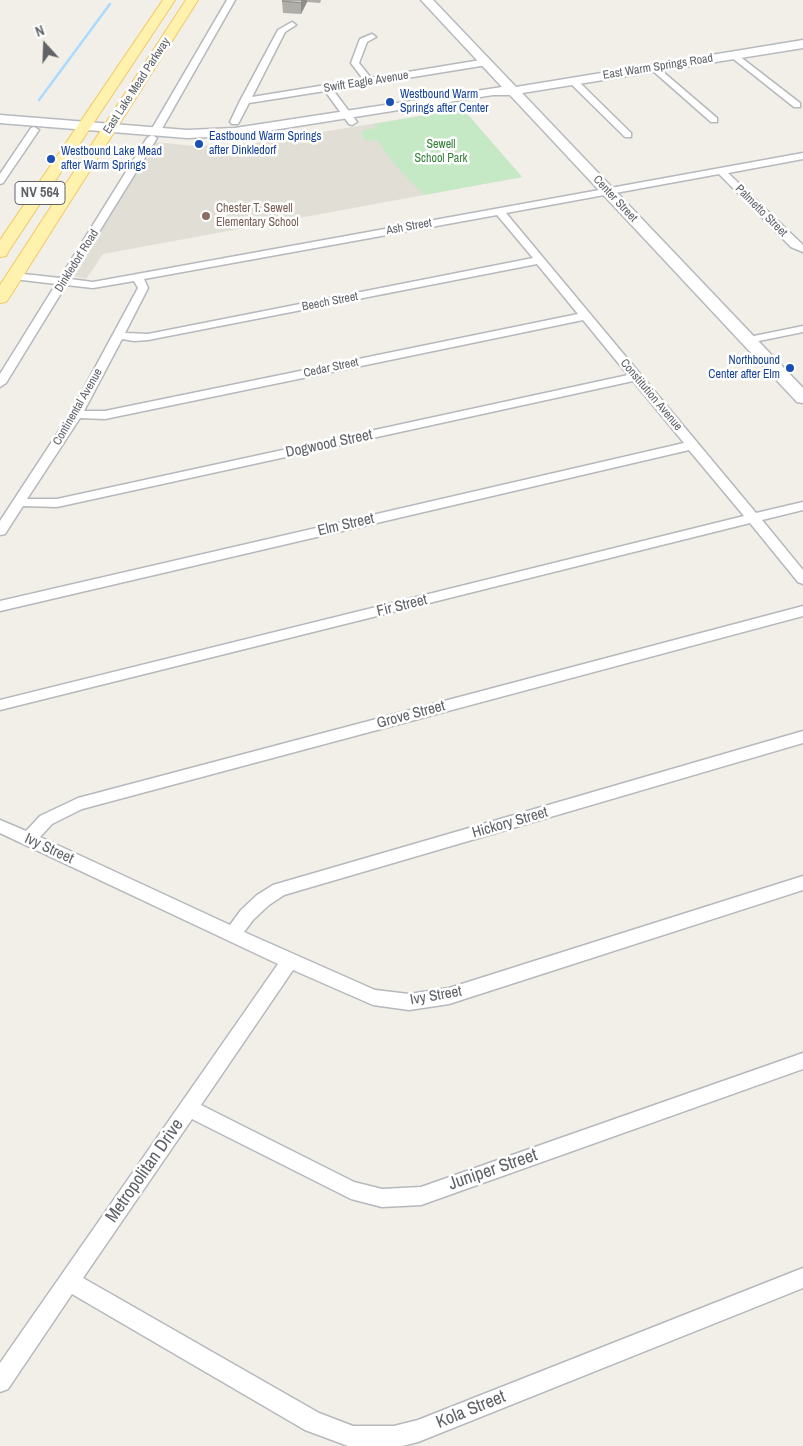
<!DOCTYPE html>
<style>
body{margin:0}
#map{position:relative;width:803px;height:1446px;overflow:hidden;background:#f1efe8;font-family:"Archivo Narrow",sans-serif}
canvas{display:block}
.north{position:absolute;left:20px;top:20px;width:50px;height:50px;-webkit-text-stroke:4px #fff;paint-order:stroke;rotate:340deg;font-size:14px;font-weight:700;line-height:20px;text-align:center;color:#5f6368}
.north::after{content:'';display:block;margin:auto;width:18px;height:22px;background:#5f6368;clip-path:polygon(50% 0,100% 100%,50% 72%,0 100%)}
</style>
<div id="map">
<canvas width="803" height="1446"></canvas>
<div class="north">N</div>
</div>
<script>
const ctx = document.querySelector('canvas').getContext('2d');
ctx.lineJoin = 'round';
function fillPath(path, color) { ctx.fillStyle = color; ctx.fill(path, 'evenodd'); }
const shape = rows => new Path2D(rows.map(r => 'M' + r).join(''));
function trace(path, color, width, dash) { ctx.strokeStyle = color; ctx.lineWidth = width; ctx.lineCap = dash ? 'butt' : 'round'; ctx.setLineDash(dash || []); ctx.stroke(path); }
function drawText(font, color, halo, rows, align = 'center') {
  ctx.font = font + ' "Archivo Narrow",sans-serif'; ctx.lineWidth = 5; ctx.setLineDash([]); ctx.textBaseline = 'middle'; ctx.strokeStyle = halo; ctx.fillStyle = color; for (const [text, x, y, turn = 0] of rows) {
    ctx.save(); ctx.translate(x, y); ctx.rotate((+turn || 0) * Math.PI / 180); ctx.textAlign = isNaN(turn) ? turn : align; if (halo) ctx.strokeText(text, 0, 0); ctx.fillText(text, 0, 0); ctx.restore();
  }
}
fillPath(shape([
 [463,109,522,177,103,254,86,279,64,274,146,141,194,146,255,143]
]), '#e1ded6');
fillPath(shape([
 [463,109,522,177,424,195,396,166,377,140,367,141,361,133,364,130,376,128,374,124]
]), '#c5e8c5');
trace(shape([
 [39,100,110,4]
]), '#aadaff', 2.5);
const street = shape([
 [227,0,235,0,160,132,158,134,152,134,150,132,227,0],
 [292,22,296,25,285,32,252,97,363,79,351,63,360,39,372,34,376,37,367,42,359,63,371,78,487,59,491,62,487,65,333,90,357,122,352,125,349,124,325,91,249,103,238,124,232,124,230,122,240,101,278,30,292,22],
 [734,52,800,103,800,107,794,107,731,57,730,55,734,52],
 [655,65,717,118,717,122,711,122,652,70,652,66,655,65],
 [573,78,576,79,631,133,631,137,625,137,570,83,569,81,573,78],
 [34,127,39,130,3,183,0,184,0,174,31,128,34,127],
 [152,135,157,138,70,279,93,282,803,153,803,159,728,173,803,245,803,252,791,247,719,174,506,213,756,513,803,502,803,510,762,520,803,570,803,584,798,582,750,523,0,710,0,700,744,516,689,450,0,611,0,601,684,443,633,381,57,507,23,506,5,534,0,535,0,521,70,414,138,288,134,281,93,288,66,285,6,383,0,387,0,374,56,284,14,279,9,276,14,273,60,278,147,138,152,135],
 [497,215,533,258,148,334,125,333,148,288,144,279,497,215],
 [537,264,578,314,105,411,84,411,122,339,134,341,148,340,537,264],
 [583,320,628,375,57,499,27,499,80,418,105,419,583,320],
 [803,326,803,332,749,343,743,340,749,337,803,326],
 [803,606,803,616,82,809,52,824,40,837,230,925,241,910,257,895,273,885,803,731,803,743,284,895,269,905,253,920,244,932,375,990,409,994,449,988,803,876,803,890,449,1004,409,1010,373,1005,293,970,201,1105,354,1182,382,1189,421,1187,803,1053,803,1069,421,1205,382,1207,351,1199,192,1119,83,1278,319,1413,353,1426,394,1426,418,1420,803,1268,803,1288,418,1442,402,1446,348,1446,305,1430,72,1294,8,1389,0,1392,0,1363,278,964,0,833,0,820,26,831,40,816,78,798,803,606]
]);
const secondary = shape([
 [421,0,433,0,516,87,803,40,803,48,522,93,803,388,803,403,797,402,510,95,493,95,235,136,187,138,0,123,0,115,187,130,235,128,502,87,421,0]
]);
const primary = shape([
 [163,0,175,0,8,252,6,256,0,257,0,240,163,0],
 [186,0,198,0,9,298,6,302,0,303,0,285,186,0]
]);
trace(street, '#b5b8bc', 3);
trace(secondary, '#b6babf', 3);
trace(primary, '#f2c960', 2);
fillPath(street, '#fff');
fillPath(secondary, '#fff');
fillPath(primary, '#fff2af');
fillPath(shape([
 [283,0,321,0,320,3,307,2,301,14,283,13,282,1]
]), '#afaea9');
fillPath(shape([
 [302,0,307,0,307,2,301,14,301,3]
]), '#8f8d8a');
const building = shape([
 [283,0,302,0,301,3,282,1,283,0]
]);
fillPath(building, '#cccac5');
trace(building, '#8f8d8a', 1);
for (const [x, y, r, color] of [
 [390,102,5,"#1a4fb4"],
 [199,144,5,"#1a4fb4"],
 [51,159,5,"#1a4fb4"],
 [206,216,5,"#8d6e63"],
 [790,368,5,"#1a4fb4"]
]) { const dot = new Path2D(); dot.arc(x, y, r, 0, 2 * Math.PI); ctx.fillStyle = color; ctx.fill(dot); trace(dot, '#fff', 2); }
drawText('12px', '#5f6368', '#fff', [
 ["East Warm Springs Road",658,67,-9],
 ["Swift Eagle Avenue",366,82,-9],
 ["East Lake Mead Parkway",137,86,-57],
 ["Center Street",615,199,47],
 ["Palmetto Street",761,211,45],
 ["Ash Street",409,227,-10],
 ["Dinkledorf Road",77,261,-58],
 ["Beech Street",330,302,-11],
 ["Cedar Street",331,368,-12],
 ["Constitution Avenue",651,395,50],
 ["Continental Avenue",78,407,-60]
]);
drawText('12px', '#164399', '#fff', [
 ["Westbound Warm",400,95],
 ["Springs after Center",400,109],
 ["Eastbound Warm Springs",209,137],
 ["after Dinkledorf",209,151],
 ["Westbound Lake Mead",61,152],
 ["after Warm Springs",61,166],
 ["Northbound",780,361,"right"],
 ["Center after Elm",780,375,"right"]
], 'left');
drawText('12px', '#348238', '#fff', [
 ["Sewell",441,145],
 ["School Park",441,159]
]);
drawText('12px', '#785e54', '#fff', [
 ["Chester T. Sewell",216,209],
 ["Elementary School",216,223]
], 'left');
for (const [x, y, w] of [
 [40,193,50]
]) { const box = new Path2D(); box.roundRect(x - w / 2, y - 11.5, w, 23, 4); ctx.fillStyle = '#fff'; ctx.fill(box); trace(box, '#5f6368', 1); }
drawText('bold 14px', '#5f6368', null, [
 ["NV 564",40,193]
]);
drawText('15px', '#5f6368', '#fff', [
 ["Dogwood Street",329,444,-12],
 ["Elm Street",346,525,-13],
 ["Fir Street",402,606,-14],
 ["Grove Street",411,715,-15],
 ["Hickory Street",510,823,-16],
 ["Ivy Street",49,849,25],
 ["Ivy Street",436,996,-10]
]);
drawText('18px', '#5f6368', '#fff', [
 ["Juniper Street",493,1170,-19],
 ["Metropolitan Drive",145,1171,-55],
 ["Kola Street",471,1410,-22]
]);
</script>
